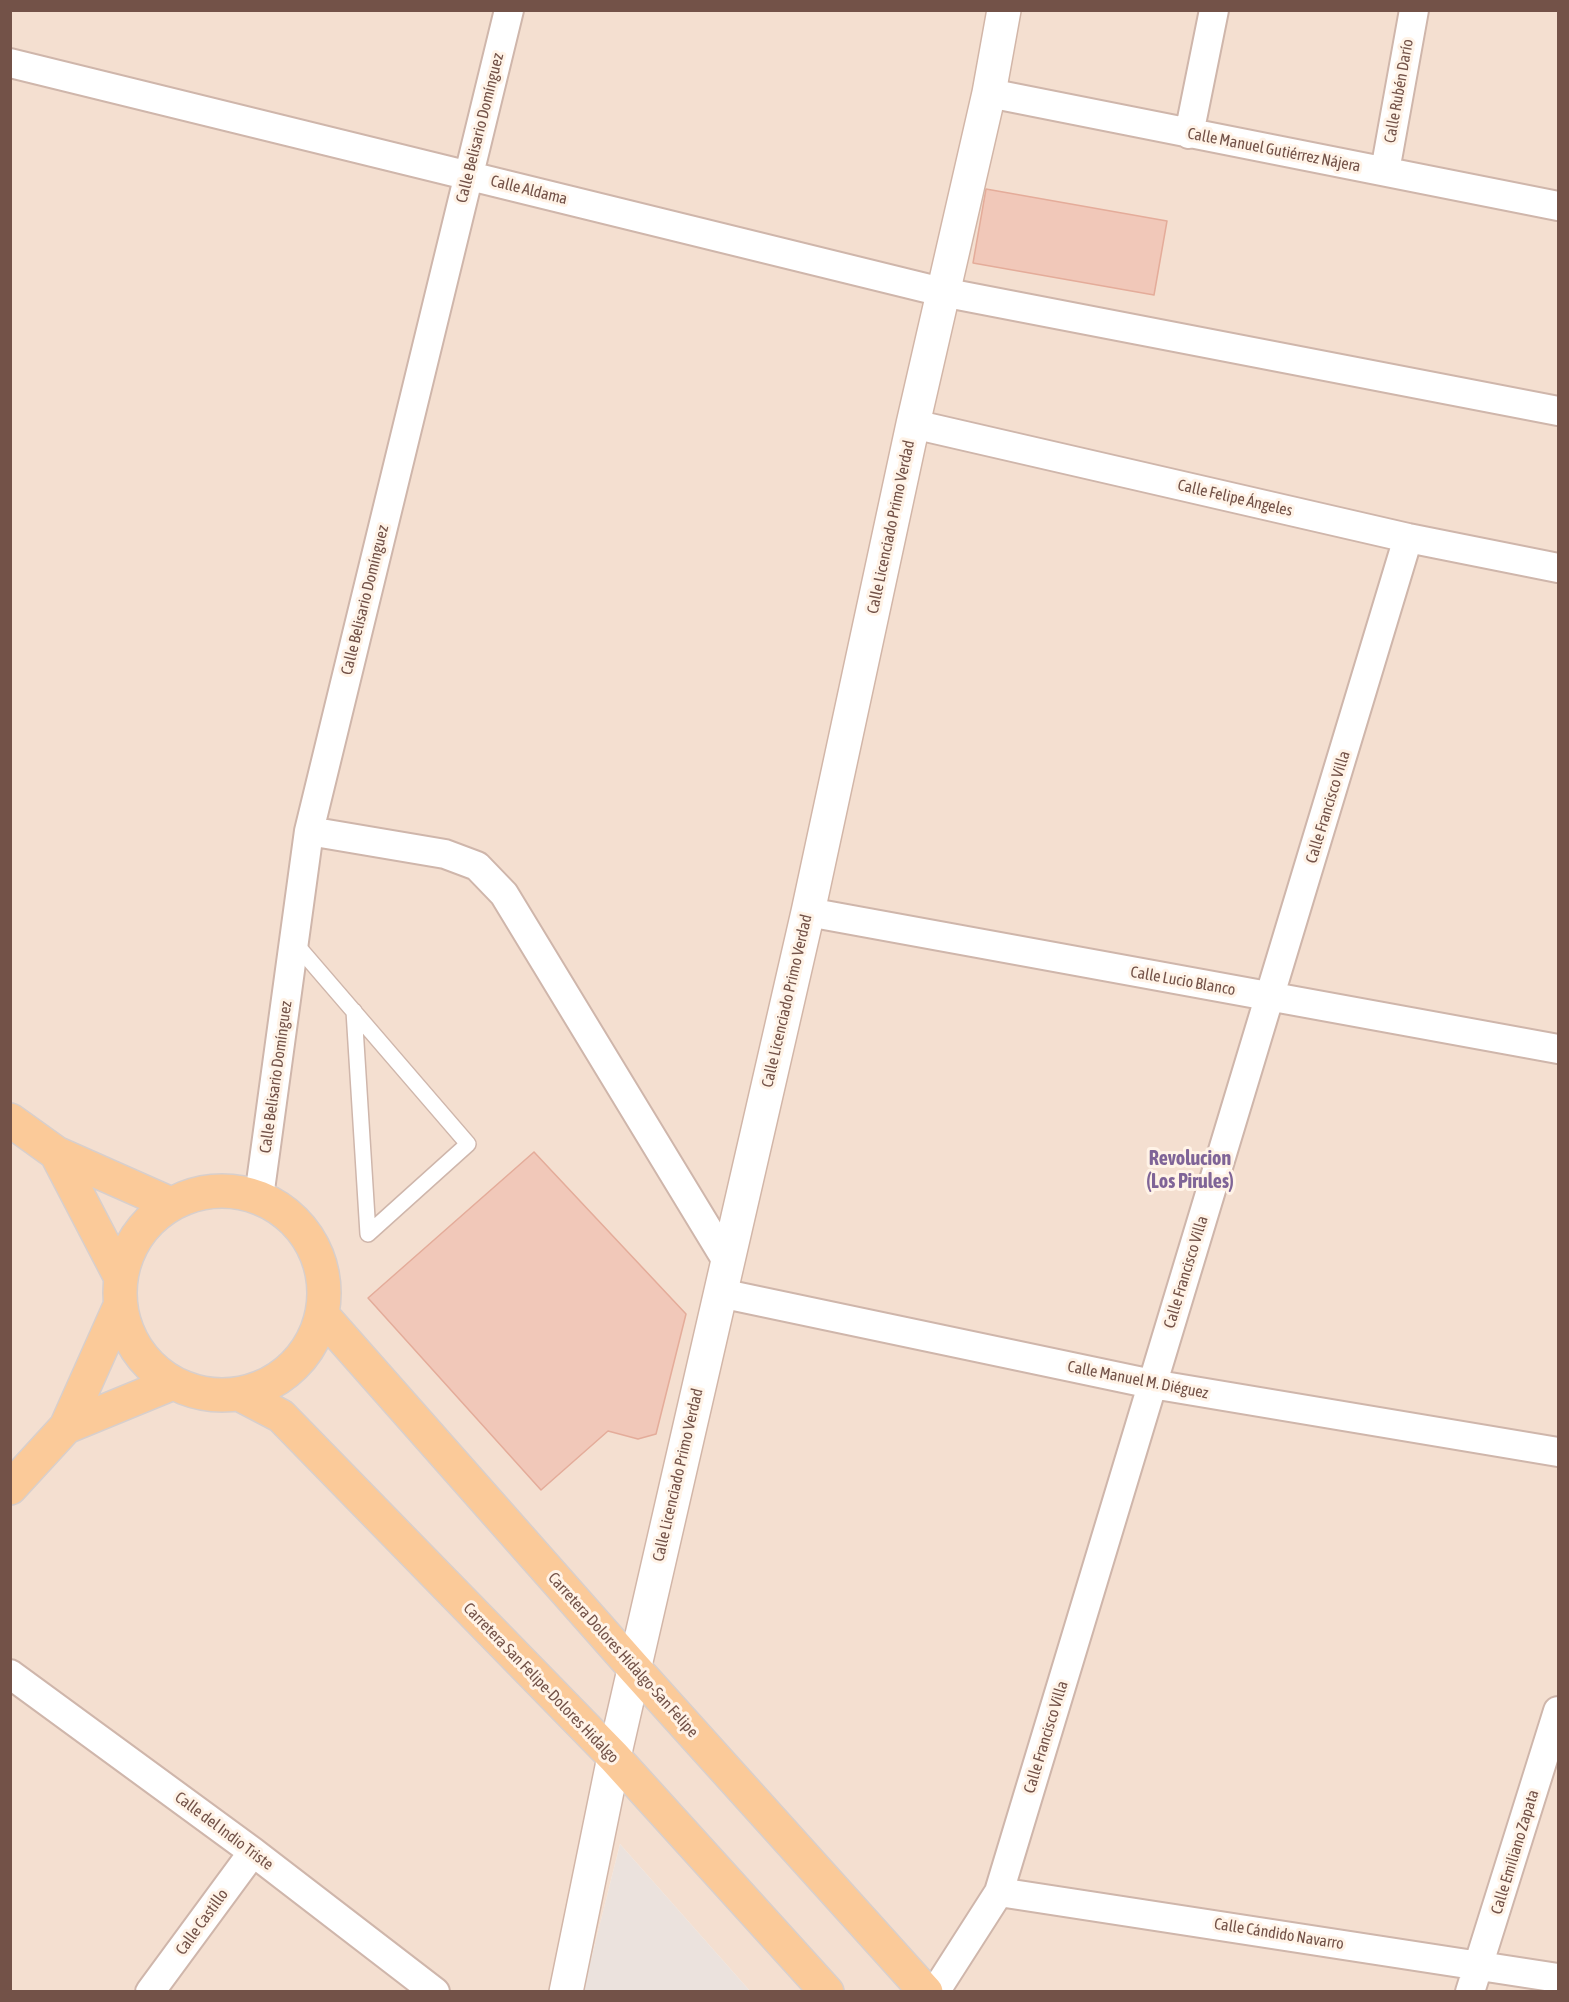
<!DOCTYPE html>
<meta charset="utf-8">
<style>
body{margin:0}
#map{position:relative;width:1569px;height:2002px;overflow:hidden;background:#fceee1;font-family:"Asap Condensed",sans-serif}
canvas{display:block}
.frame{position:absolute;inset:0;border:12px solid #735248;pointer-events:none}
</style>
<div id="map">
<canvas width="1569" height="2002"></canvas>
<div class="frame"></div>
</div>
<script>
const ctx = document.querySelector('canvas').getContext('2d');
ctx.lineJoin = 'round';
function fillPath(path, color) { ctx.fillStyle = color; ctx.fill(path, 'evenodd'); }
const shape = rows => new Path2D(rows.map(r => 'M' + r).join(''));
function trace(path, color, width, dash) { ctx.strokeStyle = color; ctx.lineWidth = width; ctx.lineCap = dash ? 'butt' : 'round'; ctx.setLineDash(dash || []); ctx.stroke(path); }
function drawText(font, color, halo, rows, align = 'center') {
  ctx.font = font + ' "Asap Condensed",sans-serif'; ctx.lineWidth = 6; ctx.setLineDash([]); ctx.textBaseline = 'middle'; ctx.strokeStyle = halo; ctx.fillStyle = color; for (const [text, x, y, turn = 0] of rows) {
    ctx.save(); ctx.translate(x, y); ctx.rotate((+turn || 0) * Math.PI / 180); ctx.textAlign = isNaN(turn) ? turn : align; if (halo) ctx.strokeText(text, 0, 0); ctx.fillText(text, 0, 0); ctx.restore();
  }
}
fillPath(shape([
 [11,11,1558,11,1558,1991,750,1991,620,1844,583,1991,11,1992]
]), '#f4dfd0');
fillPath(shape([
 [620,1844,750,1991,583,1991]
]), '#ebe2dd');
const building = shape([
 [986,189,1167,221,1154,295,973,263,986,189],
 [534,1152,686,1314,656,1434,638,1439,608,1431,541,1490,368,1298,534,1152]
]);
fillPath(building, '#f1c8b9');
trace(building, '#e4ac9a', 1.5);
const lane = shape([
 [294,942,468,1144,368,1234,354,1011]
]);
const street = shape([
 [10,63,942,292,1558,411],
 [989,93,1558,206],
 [1189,134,1214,10],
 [1385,171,1414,10],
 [913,424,1408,538,1558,568],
 [309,831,445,854,477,866,504,894,727,1261],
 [808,912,1558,1049],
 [259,1197,309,831,509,10],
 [720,1293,1152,1384,1558,1452],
 [10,1674,253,1852,435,1992],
 [999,1892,1558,1978],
 [150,1992,253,1852],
 [935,1992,999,1892,1408,538],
 [1470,1992,1558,1711]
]);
const secondary = shape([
 [566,1992,614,1757,808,912,913,424,989,93,1004,10]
]);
const primary = shape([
 [10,1120,56,1153,171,1204],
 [56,1153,120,1276],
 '120 1293a102 102 0 1 1 204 0a102 102 0 1 1-204 0Z',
 [323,1316,634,1668,926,1992],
 [239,1394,281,1416,614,1757,827,1992],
 [66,1427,173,1383],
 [10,1488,66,1427,120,1306]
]);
trace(lane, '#cfb6ab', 18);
trace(street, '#cfb6ab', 32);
trace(secondary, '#d2b6a8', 36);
trace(primary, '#d8cfcc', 36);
trace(lane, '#fff', 15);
trace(street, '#fff', 28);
trace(secondary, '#fff', 33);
trace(primary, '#fbca99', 33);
drawText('16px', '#735248', '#fff3e7', [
 ["Calle Rubén Darío",1399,91,-80],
 ["Calle Belisario Domínguez",480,128,-76],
 ["Calle Manuel Gutiérrez Nájera",1274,150,11],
 ["Calle Aldama",529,190,14],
 ["Calle Felipe Ángeles",1235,498,13],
 ["Calle Licenciado Primo Verdad",891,527,-78],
 ["Calle Belisario Domínguez",365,600,-76],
 ["Calle Francisco Villa",1328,807,-73],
 ["Calle Lucio Blanco",1183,981,10],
 ["Calle Licenciado Primo Verdad",787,1001,-77],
 ["Calle Belisario Domínguez",276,1077,-82],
 ["Calle Francisco Villa",1186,1272,-73],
 ["Calle Manuel M. Diéguez",1138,1380,11],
 ["Calle Licenciado Primo Verdad",678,1475,-77],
 ["Carretera Dolores Hidalgo-San Felipe",623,1655,48],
 ["Carretera San Felipe-Dolores Hidalgo",541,1683,46],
 ["Calle Francisco Villa",1046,1737,-73],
 ["Calle del Indio Triste",224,1831,37],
 ["Calle Emiliano Zapata",1515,1852,-73],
 ["Calle Castillo",202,1922,-54],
 ["Calle Cándido Navarro",1279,1934,9]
]);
drawText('bold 20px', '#7f6497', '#fff3e7', [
 ["Revolucion",1190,1159],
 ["(Los Pirules)",1190,1182]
]);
</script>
